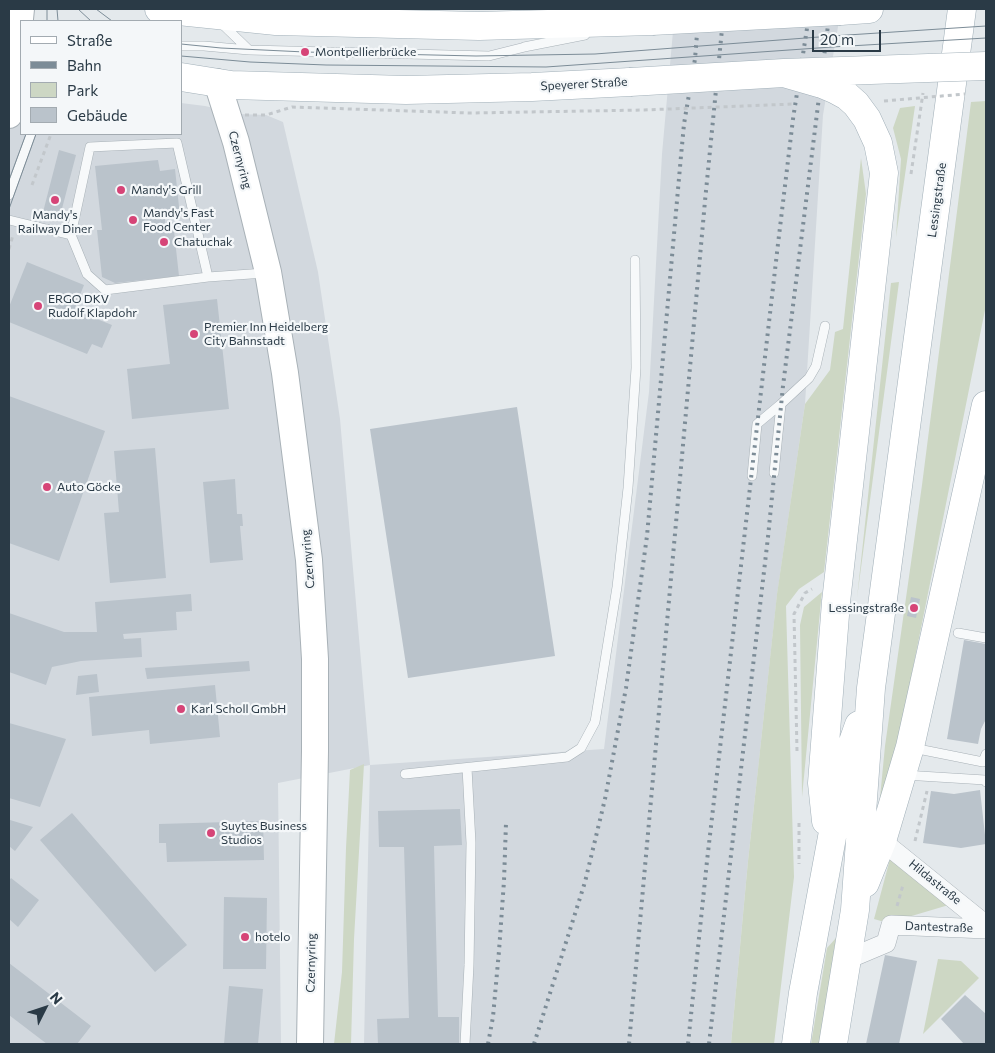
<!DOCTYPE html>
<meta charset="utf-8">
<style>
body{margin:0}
#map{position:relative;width:995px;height:1053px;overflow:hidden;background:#e4e9ec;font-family:Commissioner,sans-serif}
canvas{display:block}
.frame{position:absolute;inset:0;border:10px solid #2a3a46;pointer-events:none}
.legend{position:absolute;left:20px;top:20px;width:162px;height:115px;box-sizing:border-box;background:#f4f7f9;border:1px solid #a3abb1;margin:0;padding:6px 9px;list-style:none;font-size:15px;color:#2a3a46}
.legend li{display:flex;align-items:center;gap:10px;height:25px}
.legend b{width:25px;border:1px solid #a3abb1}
.north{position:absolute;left:20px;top:983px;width:50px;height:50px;-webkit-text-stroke:4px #f4f7f9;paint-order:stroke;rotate:49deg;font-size:14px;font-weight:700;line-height:20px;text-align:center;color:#2a3a46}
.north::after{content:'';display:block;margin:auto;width:18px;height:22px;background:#2a3a46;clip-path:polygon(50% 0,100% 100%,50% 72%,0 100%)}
.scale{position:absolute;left:812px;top:30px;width:69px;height:22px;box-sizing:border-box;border:2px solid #2a3a46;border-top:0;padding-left:6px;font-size:15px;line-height:18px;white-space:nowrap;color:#2a3a46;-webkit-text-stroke:4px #f4f7f9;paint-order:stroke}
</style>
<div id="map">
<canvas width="995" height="1053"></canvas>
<div class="frame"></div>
<ul class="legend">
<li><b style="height:6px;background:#fff"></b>Straße</li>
<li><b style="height:6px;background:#7c8c97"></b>Bahn</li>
<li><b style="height:14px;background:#cdd7c4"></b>Park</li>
<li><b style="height:14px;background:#bac3cb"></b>Gebäude</li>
</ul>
<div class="north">N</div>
<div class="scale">20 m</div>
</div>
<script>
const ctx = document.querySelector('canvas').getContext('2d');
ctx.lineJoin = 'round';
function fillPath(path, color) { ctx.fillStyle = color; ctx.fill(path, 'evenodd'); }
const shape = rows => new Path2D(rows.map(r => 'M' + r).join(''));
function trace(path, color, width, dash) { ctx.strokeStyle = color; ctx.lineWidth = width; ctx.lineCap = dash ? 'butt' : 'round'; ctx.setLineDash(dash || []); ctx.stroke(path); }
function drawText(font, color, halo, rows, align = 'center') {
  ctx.font = font + ' Commissioner,sans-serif'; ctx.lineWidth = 4.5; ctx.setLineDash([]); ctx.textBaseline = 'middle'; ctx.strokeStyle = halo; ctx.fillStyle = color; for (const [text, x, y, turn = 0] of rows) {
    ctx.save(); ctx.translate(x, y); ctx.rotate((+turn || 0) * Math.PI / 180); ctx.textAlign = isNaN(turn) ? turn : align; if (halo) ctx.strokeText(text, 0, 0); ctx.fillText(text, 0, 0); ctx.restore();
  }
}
fillPath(shape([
 [675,9,841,9,823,115,805,404,777,595,748,861,731,1044,364,1044,370,765,278,783,281,1044,9,1044,9,70,21,73,21,134,181,134,181,103,205,106,239,114,266,115,283,122,318,272,340,419,370,765,604,749,649,392,662,154]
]), '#d2d8de');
fillPath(shape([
 [986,101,986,305,886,802,880,798,885,746,922,485,971,102],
 [915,106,896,237,901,159,893,128,900,108],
 [861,158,866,194,824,572,799,589,786,606,794,877,774,1044,731,1044,748,861,777,594,805,404,830,370,835,332,843,329],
 [899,282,857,598,891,283],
 [822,592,821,601,802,797,800,625,804,607],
 [364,764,354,939,351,1044,334,1044,342,972,346,848,350,770],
 [890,859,952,904,888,923,874,919],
 [836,938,820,1044,811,1044,827,948],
 [938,959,961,961,979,978,923,1034]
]), '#cdd7c4');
fillPath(shape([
 [59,150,76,155,59,220,42,216],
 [158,160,160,171,175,169,180,216,165,217,165,223,173,222,179,276,115,283,102,277,97,230,102,230,95,166],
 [27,262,84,285,74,310,112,325,102,348,92,344,87,354,9,322,9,307],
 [217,299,229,409,132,419,127,369,170,364,163,305],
 [9,396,105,431,59,561,9,543],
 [517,407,555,656,408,678,370,429],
 [155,448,166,578,110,583,104,513,119,512,114,451],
 [235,479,237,514,242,514,243,526,240,526,243,560,210,563,203,482],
 [191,594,192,611,176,612,177,630,123,634,124,639,141,638,142,657,81,661,52,667,46,685,9,672,9,613,64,632,97,632,95,602],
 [911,597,920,599,916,618,907,616],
 [964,640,986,644,986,719,981,729,978,744,947,739],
 [249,661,250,671,147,679,145,668],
 [97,674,99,692,76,695,78,676],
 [215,685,220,737,150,744,149,730,92,736,89,697],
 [9,723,66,739,40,807,9,798,9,767,10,762,9,762],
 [980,790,986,844,961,848,923,843,931,791,954,794],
 [460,809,462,845,434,846,438,1017,459,1017,459,1044,378,1044,377,1019,409,1018,404,847,379,847,378,811],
 [72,813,187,945,155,972,40,840],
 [10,820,33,827,15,851,9,846,9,822],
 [263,821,264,860,167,862,166,843,159,843,159,824],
 [11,878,39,900,18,927,9,919,9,881],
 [224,897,267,898,266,969,223,969],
 [885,955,917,961,906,1012,899,1044,866,1044],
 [9,963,91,1026,77,1044,47,1044,9,1015],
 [229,986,263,989,258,1044,224,1044],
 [965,995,986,1014,986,1044,964,1044,941,1019]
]), '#bac3cb');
const service = shape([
 [220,22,249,50,489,56,525,47],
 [181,46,204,46,249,50],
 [524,47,585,35],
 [9,195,31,134],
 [9,220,71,235,90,147,177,143,208,277,265,273],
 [71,235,87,274,105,290,208,277],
 [774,473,781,404,809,378,816,366,825,326],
 [752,476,757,424,781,404],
 [958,633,986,638],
 [913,748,983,762,986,754],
 [405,774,567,757,581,748,595,722,617,587,628,488,636,368,635,260],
 [904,775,985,780,986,782],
 [465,1044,469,965,471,843,467,768]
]);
const minor = shape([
 [882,841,986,925],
 [848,959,886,943,891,925,986,929]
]);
const secondary = shape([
 [217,82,236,142,268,272,285,373,309,560,315,659,315,751,310,1044],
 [9,115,11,105,21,9]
]);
const primary = shape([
 [159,9,276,21,479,26,652,21],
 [840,11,869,9],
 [9,37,21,40],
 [181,77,231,85,406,90,532,87,630,82],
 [826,821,822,783,836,602],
 [865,883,882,841,910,747,986,405],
 [796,1044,803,993,846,762,859,725],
 [833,1044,855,910,871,688,962,9]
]);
trace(service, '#a8b1b7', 10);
trace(minor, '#a8b1b7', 20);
trace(secondary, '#a8b1b7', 28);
trace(primary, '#a2b0b9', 29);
trace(shape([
 [911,174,923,93],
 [32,185,51,134],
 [9,249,13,235],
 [797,751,794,614,805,593,812,589],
 [799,823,799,864],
 [915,841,927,791],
 [897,906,903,885]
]), '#c2c7cb', 3, [4, 4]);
trace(service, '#f7f9fa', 9);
trace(minor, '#f7f9fa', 19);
trace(secondary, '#fff', 26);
trace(primary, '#fff', 28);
trace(shape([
 [47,9,47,21],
 [57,9,58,21],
 [78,9,91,21],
 [96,9,112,21],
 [181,44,221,48,305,52,476,56,595,54,832,36,986,26],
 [181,56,250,62,326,65,546,67,832,47,986,38],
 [9,180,26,134],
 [9,209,36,134]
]), '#7c8c97', 1);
trace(shape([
 [488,1044,493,1017,499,951,504,881,506,823],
 [534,1044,585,882,605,799,626,688,647,536,681,156,684,124,695,59,699,9],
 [629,1044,705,201,724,9],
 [688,1044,707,861,778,244,793,119,810,9],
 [709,1044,768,537,783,386,830,9]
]), '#7c8c97', 4, [2.5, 5]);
const primaryBridge = shape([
 [652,21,840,11],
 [784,73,822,84,836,90,847,96,856,104,867,119,878,143,884,173,836,602],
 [630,82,784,73,986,66]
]);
trace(primaryBridge, '#a2b0b9', 29, []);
trace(shape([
 [884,101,965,94],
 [245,115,266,115,292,107,470,113,644,110,793,104]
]), '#c2c7cb', 3, [4, 4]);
trace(primaryBridge, '#fff', 28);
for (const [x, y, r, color] of [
 [305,52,5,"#d64477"],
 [121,190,5,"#d64477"],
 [55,200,5,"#d64477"],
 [133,220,5,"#d64477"],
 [164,242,5,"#d64477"],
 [38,306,5,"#d64477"],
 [194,334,5,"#d64477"],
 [47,487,5,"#d64477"],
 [914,608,5,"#d64477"],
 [181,709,5,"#d64477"],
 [211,833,5,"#d64477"],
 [245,937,5,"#d64477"]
]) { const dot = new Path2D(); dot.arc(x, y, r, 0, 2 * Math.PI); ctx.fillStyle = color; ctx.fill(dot); trace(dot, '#f4f7f9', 2); }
drawText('12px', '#2a3a46', '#f4f7f9', [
 ["Montpellierbrücke",315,52],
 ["Mandy's Grill",131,190],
 ["Mandy's Fast",143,213],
 ["Food Center",143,227],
 ["Mandy's",55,215,"center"],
 ["Railway Diner",55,229,"center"],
 ["Chatuchak",174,242],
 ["ERGO DKV",48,299],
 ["Rudolf Klapdohr",48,313],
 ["Premier Inn Heidelberg",204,327],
 ["City Bahnstadt",204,341],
 ["Auto Göcke",57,487],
 ["Lessingstraße",904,608,"right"],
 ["Karl Scholl GmbH",191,709],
 ["Suytes Business",221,826],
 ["Studios",221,840],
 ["hotelo",255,937]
], 'left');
drawText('12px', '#2a3a46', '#f4f7f9', [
 ["Speyerer Straße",584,84,-3],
 ["Czernyring",240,160,75],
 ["Lessingstraße",937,200,-82],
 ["Czernyring",308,559,-95],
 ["Hildastraße",935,882,39],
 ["Dantestraße",939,927,2],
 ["Czernyring",311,963,-89]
]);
</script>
